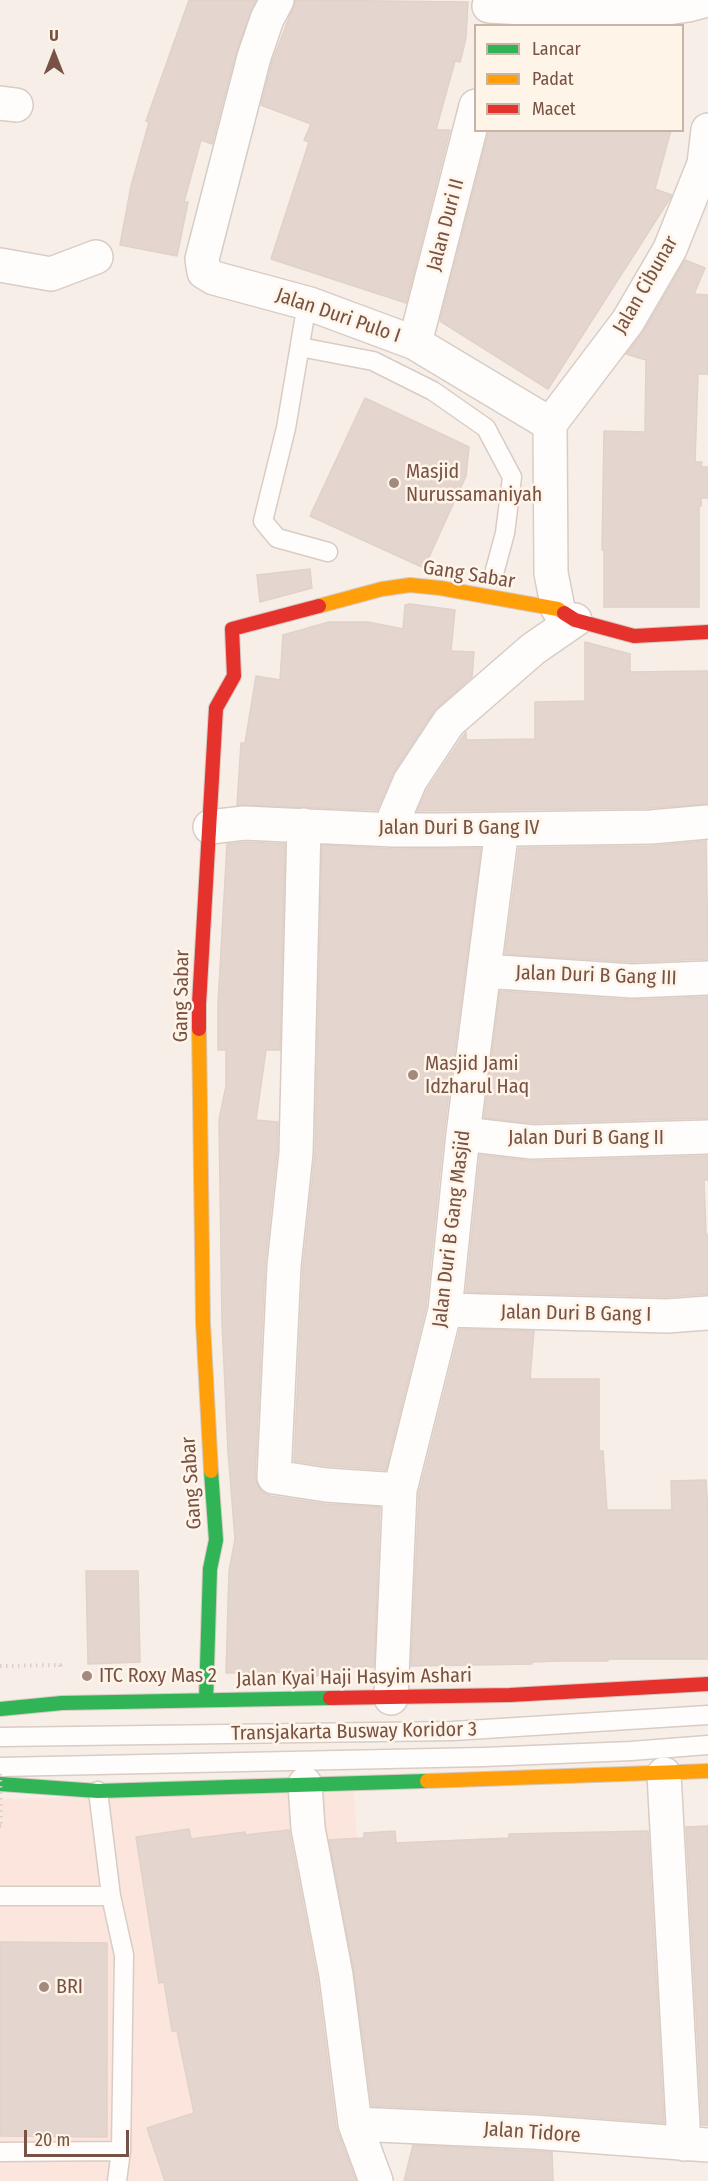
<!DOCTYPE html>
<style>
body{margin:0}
#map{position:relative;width:708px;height:2181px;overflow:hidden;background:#f7efe7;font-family:"Fira Sans Condensed",sans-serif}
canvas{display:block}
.legend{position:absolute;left:474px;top:24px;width:210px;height:108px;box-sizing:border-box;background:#fff4e8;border:2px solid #c9b3a7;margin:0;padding:8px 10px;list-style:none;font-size:18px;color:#775245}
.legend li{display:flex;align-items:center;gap:12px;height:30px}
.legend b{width:30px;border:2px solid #c9b3a7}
.north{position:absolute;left:24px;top:24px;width:60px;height:60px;-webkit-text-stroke:4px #fff4e8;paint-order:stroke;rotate:0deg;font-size:16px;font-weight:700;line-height:24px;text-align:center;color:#775245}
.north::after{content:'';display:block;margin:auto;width:21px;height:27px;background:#775245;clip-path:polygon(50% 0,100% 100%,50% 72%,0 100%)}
.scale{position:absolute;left:24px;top:2130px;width:105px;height:27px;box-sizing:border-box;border:3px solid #775245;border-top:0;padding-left:8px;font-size:18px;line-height:21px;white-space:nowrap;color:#775245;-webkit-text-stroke:4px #fff4e8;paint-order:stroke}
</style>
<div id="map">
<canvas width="708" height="2181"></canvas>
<ul class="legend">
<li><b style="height:8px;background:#30b455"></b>Lancar</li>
<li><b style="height:8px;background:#ff9f0a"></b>Padat</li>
<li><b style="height:8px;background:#e5322d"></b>Macet</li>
</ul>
<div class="north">U</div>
<div class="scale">20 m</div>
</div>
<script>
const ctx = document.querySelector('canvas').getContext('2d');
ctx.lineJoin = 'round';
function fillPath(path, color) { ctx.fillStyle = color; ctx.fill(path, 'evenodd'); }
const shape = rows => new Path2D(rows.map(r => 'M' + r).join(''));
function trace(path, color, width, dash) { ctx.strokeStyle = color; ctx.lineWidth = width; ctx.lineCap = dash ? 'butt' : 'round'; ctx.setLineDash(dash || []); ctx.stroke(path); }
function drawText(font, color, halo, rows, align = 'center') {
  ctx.font = font + ' "Fira Sans Condensed",sans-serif'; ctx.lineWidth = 5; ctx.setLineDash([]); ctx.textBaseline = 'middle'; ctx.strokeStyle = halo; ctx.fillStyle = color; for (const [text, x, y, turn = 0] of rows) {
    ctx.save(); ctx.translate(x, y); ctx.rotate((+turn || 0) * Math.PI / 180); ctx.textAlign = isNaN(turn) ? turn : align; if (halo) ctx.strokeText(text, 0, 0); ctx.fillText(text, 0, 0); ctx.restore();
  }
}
fillPath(shape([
 [354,1792,375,2145,390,2181,0,2181,0,1799]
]), '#fbe5dc');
const building = shape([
 [189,0,256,0,236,52,212,144,201,140,184,202,188,202,177,256,120,245,131,186,149,122,146,121,189,0],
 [296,0,468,2,466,38,460,62,455,61,436,130,450,130,406,303,271,259,309,142,304,140,311,124,261,105,272,62,296,0],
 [489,130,671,130,655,189,672,195,669,200,548,389,440,321,489,130],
 [685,260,705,268,694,294,708,295,708,374,698,374,695,462,702,462,701,467,708,467,708,498,701,498,701,506,699,506,699,607,604,607,604,550,602,550,604,431,645,432,646,360,626,354,644,331,685,260],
 [365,398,469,447,466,476,424,568,310,516,365,398],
 [310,569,312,588,260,602,257,575,310,569],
 [410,604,455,610,451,651,474,652,472,677,433,712,394,771,377,810,237,805,241,743,245,743,256,676,280,680,283,635,329,622,368,622,403,629,405,605,410,604],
 [585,642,630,654,630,672,708,671,708,804,650,808,417,811,427,790,466,732,466,740,535,739,535,702,585,701,585,642],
 [706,841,708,959,632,962,505,954,519,848,651,846,706,841],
 [245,842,285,844,280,1050,266,1050,256,1120,278,1122,277,1152,265,1265,255,1477,257,1484,262,1492,271,1496,325,1504,380,1507,374,1667,347,1667,347,1675,307,1676,307,1672,226,1673,229,1571,235,1539,228,1451,222,1322,219,1120,226,1086,226,1050,218,1050,218,1004,227,844,245,842],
 [322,845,394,849,481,848,444,1132,426,1307,386,1470,328,1466,294,1461,303,1267,315,1154,322,845],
 [500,991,631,1000,708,997,708,1118,533,1123,484,1118,500,991],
 [480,1155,532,1161,708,1156,708,1180,704,1180,706,1235,708,1235,708,1294,667,1297,466,1292,480,1155],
 [460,1329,534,1331,530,1379,599,1379,599,1451,603,1451,607,1510,672,1510,671,1481,706,1480,708,1515,708,1659,608,1659,608,1661,558,1661,532,1662,532,1664,411,1666,419,1493,460,1329],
 [86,1571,138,1571,140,1662,88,1664,86,1571],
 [708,1826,708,2125,702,2125,686,1827,708,1826],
 [189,1829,191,1839,245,1832,245,1835,289,1830,317,1978,336,2127,356,2181,165,2181,147,2128,194,2113,177,2031,172,2031,164,1982,159,1983,136,1837,189,1829],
 [395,1831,396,1843,509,1838,509,1834,648,1831,664,2123,534,2113,372,2106,354,1972,329,1840,364,1838,364,1833,395,1831],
 [0,1942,107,1943,107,2137,0,2136,0,1942],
 [413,2145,552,2152,553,2181,404,2181,413,2145]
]);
fillPath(building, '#e4d6ce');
trace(building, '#e0d1c9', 1.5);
const lane = shape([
 [310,304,304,321,286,428,263,521,277,538,328,552],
 [300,347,373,361,433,391,486,428,512,477,505,533,495,570],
 [0,1737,453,1731,708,1715],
 [0,1767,484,1757,631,1751,708,1745],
 [98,1791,111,1896,124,1955,121,2151,117,2181],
 [0,1896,111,1896],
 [0,2152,121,2151]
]);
const street = shape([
 [277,0,267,19,254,57,202,259,204,272,214,278,310,304,415,343,550,424,551,573,558,609],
 [489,6,627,14,688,5,707,0],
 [0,103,16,105],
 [0,265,51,274,96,257],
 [415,343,476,106],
 [550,424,628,321,670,249,704,164,708,130],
 [304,825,296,1153,284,1266,274,1477,326,1485,400,1490],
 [210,827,244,823,394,830,440,830,651,827,708,822],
 [394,830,395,816,410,781,449,722,533,649,575,620],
 [484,971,632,981,708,978],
 [463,1134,532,1142,708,1137],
 [445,1310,667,1316,708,1313],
 [391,1698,400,1490,445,1310,463,1134,502,829],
 [664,1774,684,2144],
 [305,1784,308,1828,336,1975,355,2124,376,2181],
 [355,2124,533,2132,708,2145]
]);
const fast = shape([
 [206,1700,210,1569,216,1540,211,1471],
 [0,1709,62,1703,330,1698],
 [0,1784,98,1791,427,1781]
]);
const slow = shape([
 [319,606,382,589,410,585,440,588,558,609,564,613],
 [199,1029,203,1323,211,1471],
 [427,1781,708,1771]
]);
const jam = shape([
 [564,613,575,620,634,636,708,632],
 [199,1029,199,1004,216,708,234,676,232,629,319,606],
 [330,1698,510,1695,708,1684]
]);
trace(lane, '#d8ccc5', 21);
trace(street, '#d8ccc5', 36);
trace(fast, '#d7cac3', 16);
trace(slow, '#d7cac3', 16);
trace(jam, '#d7cac3', 16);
trace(shape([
 [0,1666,60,1665,60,1669],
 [0,1826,1,1826]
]), '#dacfca', 4, [1.5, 4.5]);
trace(lane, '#fefdfb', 18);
trace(street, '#fefdfb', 33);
trace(fast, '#30b455', 14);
trace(slow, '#ff9f0a', 14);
trace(jam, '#e5322d', 14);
trace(shape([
 [0,1774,1,1826]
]), '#dacfca', 4, [1.5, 4.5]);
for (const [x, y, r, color] of [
 [394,483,6,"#a4897e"],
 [413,1075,6,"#a4897e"],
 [87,1676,6,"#a4897e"],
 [44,1987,6,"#a4897e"]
]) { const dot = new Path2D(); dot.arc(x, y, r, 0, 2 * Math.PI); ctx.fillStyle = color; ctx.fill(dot); trace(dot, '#fff4e8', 2); }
drawText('20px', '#775245', '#fff4e8', [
 ["Jalan Duri II",446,225,-75],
 ["Jalan Cibunar",646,285,-60],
 ["Jalan Duri Pulo I",338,316,19],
 ["Gang Sabar",469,575,9],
 ["Jalan Duri B Gang IV",459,828],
 ["Jalan Duri B Gang III",596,976,2],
 ["Gang Sabar",182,996,-89],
 ["Jalan Duri B Gang II",586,1138],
 ["Jalan Duri B Gang Masjid",452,1229,-83],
 ["Jalan Duri B Gang I",576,1314,1],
 ["Gang Sabar",192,1483,-94],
 ["Jalan Kyai Haji Hasyim Ashari",354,1678,-1],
 ["Transjakarta Busway Koridor 3",354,1732,-1],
 ["Jalan Tidore",532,2133,4]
]);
drawText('20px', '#775245', '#fff4e8', [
 ["Masjid",406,472],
 ["Nurussamaniyah",406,495],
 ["Masjid Jami",425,1064],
 ["Idzharul Haq",425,1087],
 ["ITC Roxy Mas 2",99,1676],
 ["BRI",56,1987]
], 'left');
</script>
